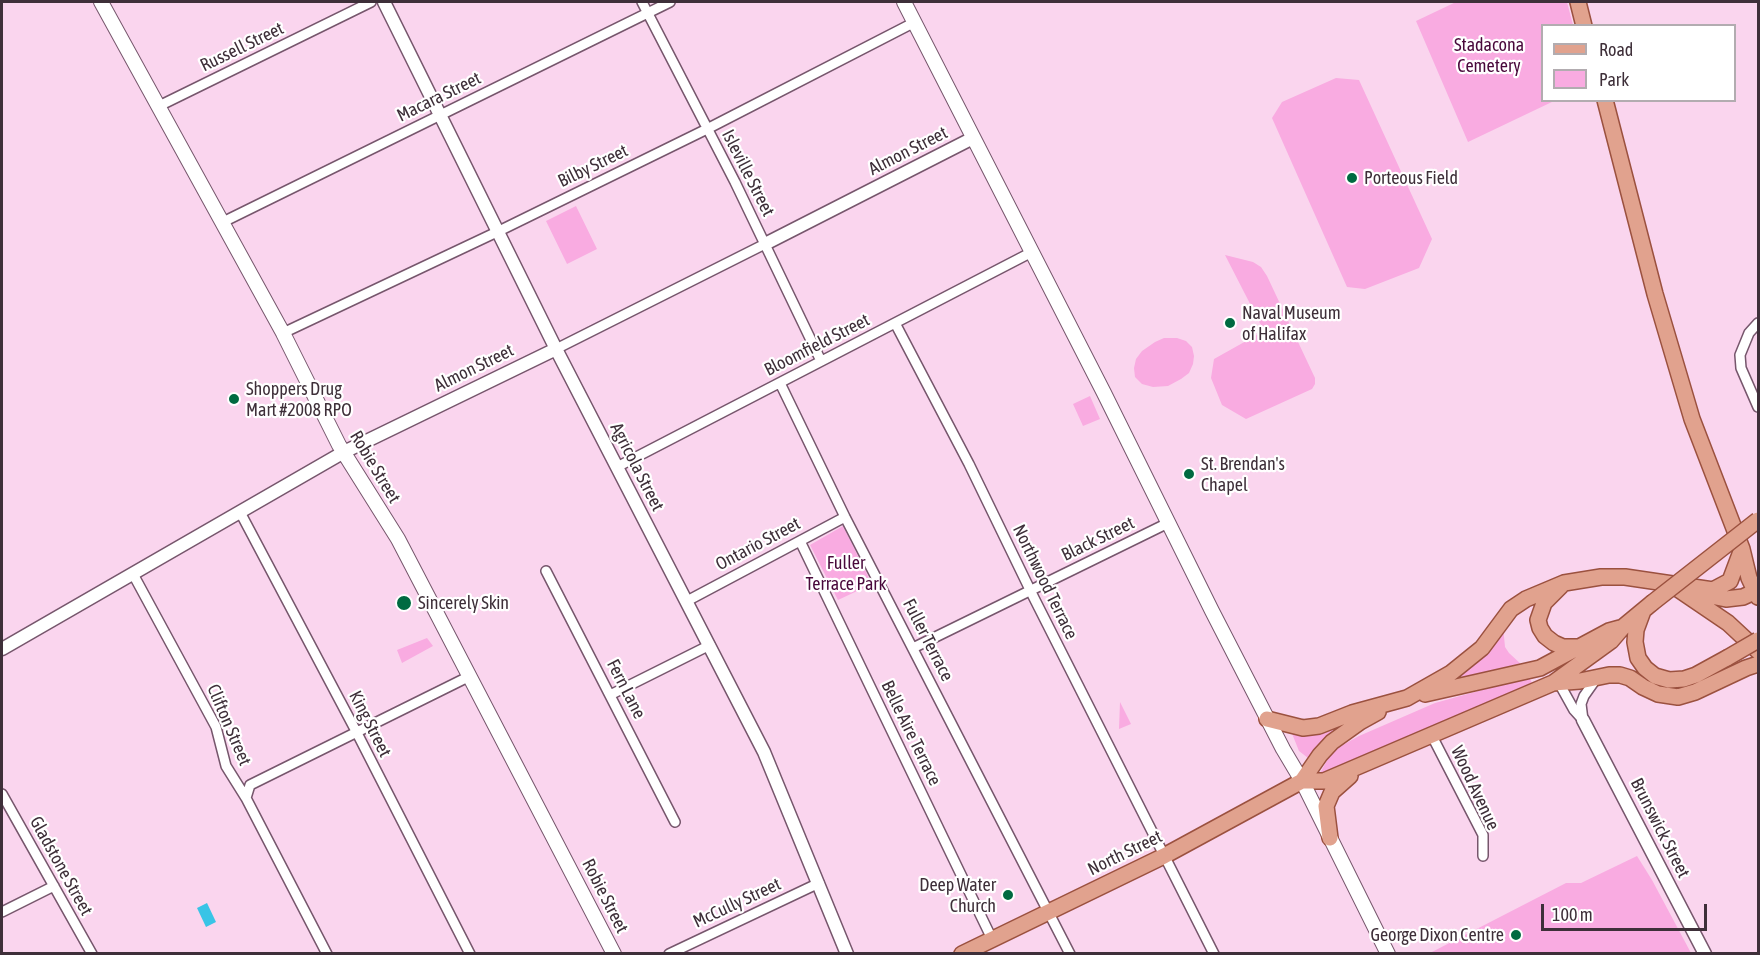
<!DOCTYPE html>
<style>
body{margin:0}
#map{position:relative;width:1760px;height:955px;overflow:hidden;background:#fad5ee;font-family:"Asap Condensed",sans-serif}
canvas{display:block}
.frame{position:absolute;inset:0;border:3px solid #3e2f39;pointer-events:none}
.legend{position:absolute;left:1541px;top:24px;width:195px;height:78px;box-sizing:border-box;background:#fff;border:2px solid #b2acb0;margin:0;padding:8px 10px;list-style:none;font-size:18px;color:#3e2f39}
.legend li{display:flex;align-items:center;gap:12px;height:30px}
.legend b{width:30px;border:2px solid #b2acb0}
.scale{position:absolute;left:1541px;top:904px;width:166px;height:27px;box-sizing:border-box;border:3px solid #3e2f39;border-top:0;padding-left:8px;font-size:18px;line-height:21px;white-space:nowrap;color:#3e2f39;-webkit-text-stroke:4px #fff;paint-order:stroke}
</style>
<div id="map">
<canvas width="1760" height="955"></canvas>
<div class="frame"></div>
<ul class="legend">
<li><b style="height:8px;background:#e1a28e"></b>Road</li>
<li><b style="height:16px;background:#f9abe1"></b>Park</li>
</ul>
<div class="scale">100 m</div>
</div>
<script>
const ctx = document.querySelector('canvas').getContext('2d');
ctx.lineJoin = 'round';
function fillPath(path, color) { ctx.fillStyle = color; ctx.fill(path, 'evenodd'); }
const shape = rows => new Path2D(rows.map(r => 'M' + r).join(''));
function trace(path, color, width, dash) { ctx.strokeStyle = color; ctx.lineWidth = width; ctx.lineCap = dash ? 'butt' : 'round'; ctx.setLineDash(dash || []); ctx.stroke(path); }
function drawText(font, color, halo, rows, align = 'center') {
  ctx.font = font + ' "Asap Condensed",sans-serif'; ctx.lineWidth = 4.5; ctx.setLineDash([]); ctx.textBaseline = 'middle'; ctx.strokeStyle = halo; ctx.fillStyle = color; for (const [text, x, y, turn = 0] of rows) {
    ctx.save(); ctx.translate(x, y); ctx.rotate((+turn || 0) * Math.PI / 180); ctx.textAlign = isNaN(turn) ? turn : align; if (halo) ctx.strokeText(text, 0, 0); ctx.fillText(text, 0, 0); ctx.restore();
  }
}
fillPath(shape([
 [1456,2,1567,2,1573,25,1542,26,1542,100,1554,101,1468,142,1416,21],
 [1336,78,1359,80,1432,239,1419,268,1365,289,1347,287,1272,118,1282,102],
 [576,206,597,249,567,264,546,221],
 [1225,255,1253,262,1261,267,1267,276,1315,378,1315,384,1312,389,1246,419,1222,405,1211,378,1214,359,1264,331],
 [1164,338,1177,338,1186,341,1192,347,1194,356,1193,364,1189,373,1181,379,1168,386,1153,387,1142,384,1135,377,1134,368,1136,359,1142,351,1155,342],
 [1090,396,1100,419,1083,426,1073,404],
 [843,526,872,584,838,600,810,545],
 [1503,626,1505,647,1509,653,1522,665,1462,679,1460,674],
 [427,638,433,646,402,663,397,650],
 [1529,677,1532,683,1352,760,1324,775,1320,773,1330,755,1341,746,1359,736,1435,703],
 [1120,702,1131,724,1119,729],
 [1334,727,1336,730,1320,743,1308,758,1299,751,1291,731],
 [1637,856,1652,880,1691,953,1430,953,1566,883,1581,883]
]), '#f9abe1');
fillPath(shape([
 [207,903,216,922,206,927,197,908]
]), '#39c4e6');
const minor = shape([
 [642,2,735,182,821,361],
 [159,106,371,2],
 [223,222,670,2],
 [895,323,969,464,1034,598,1214,954],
 [1758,323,1749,333,1740,355,1741,368,1758,407],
 [283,333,499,231,707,129,915,22],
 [556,349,765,244],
 [780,383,845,517,1070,954],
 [617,467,1032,252],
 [240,512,357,733,470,954],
 [800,541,992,939],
 [546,571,675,822],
 [133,574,216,727,226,766,246,798,327,954],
 [687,601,845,517],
 [913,648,1168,523],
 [1559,683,1574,710,1583,720],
 [610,695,710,645],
 [1583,720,1581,704,1584,696,1596,679],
 [1432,736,1483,835,1483,856],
 [2,794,92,954],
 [246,798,250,785,470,676],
 [2,912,54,886],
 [669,954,819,883]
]);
const tertiary = shape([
 [384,2,556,349,764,752,847,954],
 [765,244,973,138],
 [2,649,344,452,556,349],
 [1583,720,1705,954]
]);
const secondary = shape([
 [101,2,283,333,339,445,398,539,614,954],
 [904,2,1104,393,1212,611,1283,749,1302,781,1388,954]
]);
const primary = shape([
 [1578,2,1584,26],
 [1605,100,1655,294,1692,419,1742,549,1749,578,1758,597],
 [1561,586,1544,603,1538,620,1540,628,1545,636,1554,643,1563,647,1581,647],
 [1675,587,1728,623,1758,651],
 [1701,594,1726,599,1743,597,1756,591],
 [1643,611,1636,630,1635,642,1638,658,1645,668,1655,676,1669,680,1684,679,1696,675,1727,658],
 [1553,683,1580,681,1609,675,1620,675,1630,678,1643,687,1658,694,1678,697,1695,692,1746,668,1758,664],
 [1425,694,1540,668,1609,631,1620,628],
 [1267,719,1303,728,1319,726,1352,713,1407,698,1451,673,1482,648,1511,609,1526,599,1564,583,1601,577,1625,577,1713,590,1730,581,1742,549],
 [1302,781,1320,755,1332,742,1360,722,1378,712],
 [1330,838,1326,806,1332,792,1350,776],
 [962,954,1164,856,1302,781,1324,781,1553,683,1611,641,1623,627,1652,603]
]);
trace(minor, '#76566c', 12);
trace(tertiary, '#76566c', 15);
trace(secondary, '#76566c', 16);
trace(primary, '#9b513f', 18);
trace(minor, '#fff', 9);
trace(tertiary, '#fff', 12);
trace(secondary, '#fff', 14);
trace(primary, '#e1a28e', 15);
const primaryBridge = shape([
 [1652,603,1758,520],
 [1727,658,1758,640]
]);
trace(primaryBridge, '#9b513f', 18, []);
trace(primaryBridge, '#e1a28e', 15);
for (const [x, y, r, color] of [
 [1352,178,6,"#006a41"],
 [1230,323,6,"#006a41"],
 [234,399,6,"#006a41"],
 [1189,474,6,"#006a41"],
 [404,603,8,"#006a41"],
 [1008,895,6,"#006a41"],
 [1516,935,6,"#006a41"]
]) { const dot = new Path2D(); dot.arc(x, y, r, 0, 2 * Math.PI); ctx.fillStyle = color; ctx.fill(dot); trace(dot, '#fff', 2); }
drawText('18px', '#49083b', '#fff', [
 ["Stadacona",1489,45],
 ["Cemetery",1489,66],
 ["Fuller",846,563],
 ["Terrace Park",846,584]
]);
drawText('18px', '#3e2f39', '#fff', [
 ["Russell Street",242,47,-26],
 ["Macara Street",439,97,-26],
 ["Almon Street",908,151,-27],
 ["Bilby Street",593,166,-26],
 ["Isleville Street",748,173,63],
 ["Bloomfield Street",817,345,-27],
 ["Almon Street",474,368,-26],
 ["Robie Street",375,467,59],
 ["Agricola Street",637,467,63],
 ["Black Street",1098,539,-26],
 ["Ontario Street",758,544,-28],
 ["Northwood Terrace",1045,582,64],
 ["Fuller Terrace",928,640,63],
 ["Fern Lane",626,689,63],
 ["King Street",370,724,63],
 ["Clifton Street",229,725,67],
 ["Belle Aire Terrace",911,733,64],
 ["Wood Avenue",1475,788,65],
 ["Brunswick Street",1660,828,63],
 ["North Street",1125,853,-26],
 ["Gladstone Street",61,866,61],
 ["Robie Street",605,896,63],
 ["McCully Street",737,903,-25]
]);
drawText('18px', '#3e2f39', '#fff', [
 ["Porteous Field",1364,178],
 ["Naval Museum",1242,313],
 ["of Halifax",1242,334],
 ["Shoppers Drug",246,389],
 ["Mart #2008 RPO",246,410],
 ["St. Brendan's",1201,464],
 ["Chapel",1201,485],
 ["Sincerely Skin",418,603],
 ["Deep Water",996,885,"right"],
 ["Church",996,906,"right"],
 ["George Dixon Centre",1504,935,"right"]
], 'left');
</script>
